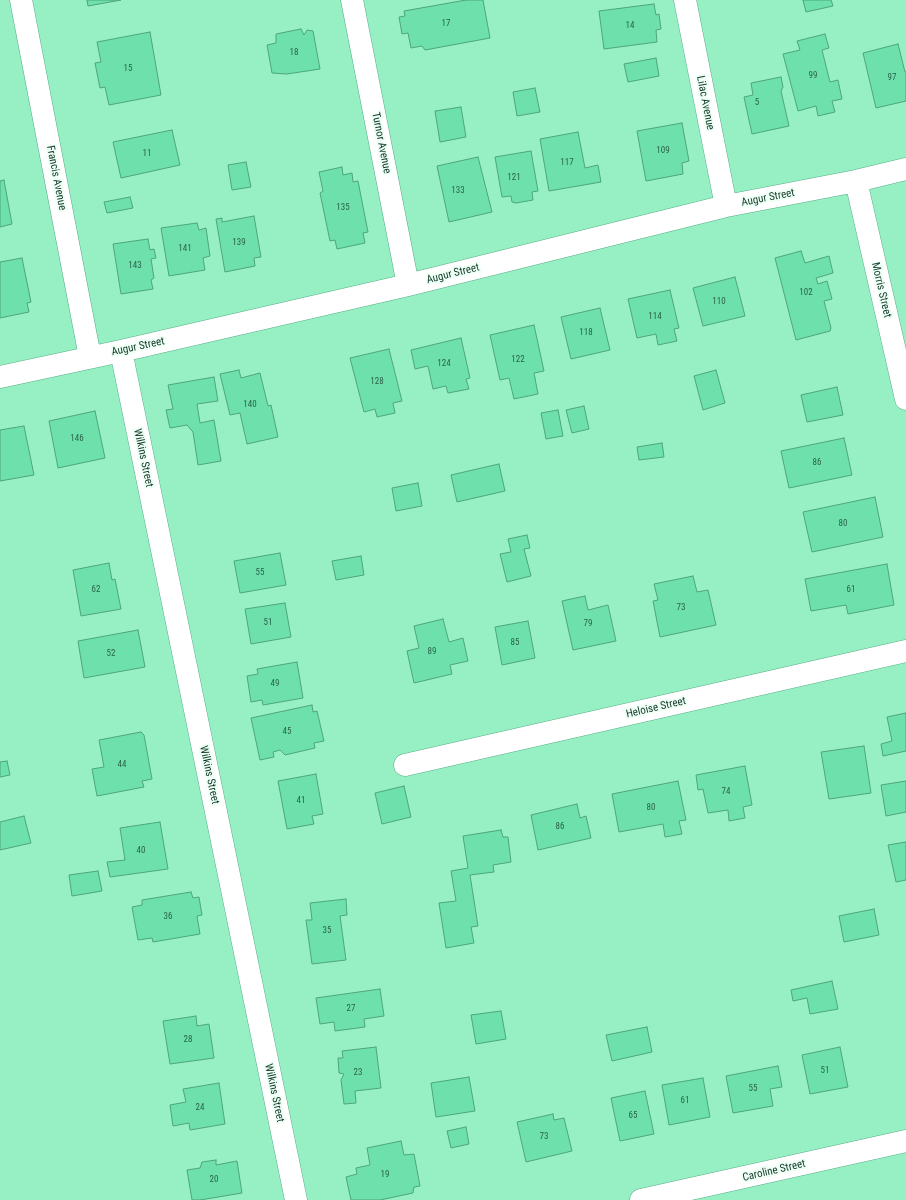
<!DOCTYPE html>
<style>
body{margin:0}
canvas{display:block;background:#97efc4}
</style>
<canvas width="906" height="1200"></canvas>
<script>
const ctx = document.querySelector('canvas').getContext('2d');
ctx.lineJoin = 'round';
function fillPath(path, color) { ctx.fillStyle = color; ctx.fill(path, 'evenodd'); }
const shape = rows => new Path2D(rows.map(r => 'M' + r).join(''));
function trace(path, color, width, dash) { ctx.strokeStyle = color; ctx.lineWidth = width; ctx.lineCap = dash ? 'butt' : 'round'; ctx.setLineDash(dash || []); ctx.stroke(path); }
function drawText(font, color, halo, rows, align = 'center') {
  ctx.font = font + ' "Roboto Condensed",sans-serif'; ctx.lineWidth = 4; ctx.setLineDash([]); ctx.textBaseline = 'middle'; ctx.strokeStyle = halo; ctx.fillStyle = color; for (const [text, x, y, turn = 0] of rows) {
    ctx.save(); ctx.translate(x, y); ctx.rotate((+turn || 0) * Math.PI / 180); ctx.textAlign = isNaN(turn) ? turn : align; if (halo) ctx.strokeText(text, 0, 0); ctx.fillText(text, 0, 0); ctx.restore();
  }
}
const building = shape([
 [87,0,121,0,88,6,87,0],
 [466,0,483,0,490,38,425,50,422,46,411,48,408,33,402,34,399,17,405,16,404,11,466,0],
 [803,0,831,0,833,6,806,12,803,0],
 [654,4,656,15,659,14,661,29,656,30,657,42,604,49,599,11,654,4],
 [301,29,304,35,307,30,313,31,320,69,287,74,272,73,267,45,276,43,276,34,301,29],
 [150,32,161,95,109,105,105,87,100,88,95,63,101,62,97,42,150,32],
 [825,34,829,48,822,50,830,82,838,80,842,99,832,101,835,112,818,116,816,106,798,111,783,54,800,50,797,41,825,34],
 [898,44,905,72,906,72,906,101,876,108,863,53,898,44],
 [656,58,659,76,628,82,624,64,656,58],
 [781,77,783,87,781,91,789,126,752,134,744,97,753,95,751,83,781,77],
 [535,88,540,112,517,116,513,92,535,88],
 [461,107,466,137,440,142,435,111,461,107],
 [682,123,689,161,682,163,683,174,646,181,637,131,682,123],
 [172,130,180,165,121,178,113,142,172,130],
 [578,132,585,168,598,165,601,182,549,191,540,139,578,132],
 [531,151,538,191,532,192,533,200,516,203,512,202,511,196,502,197,495,157,531,151],
 [478,157,492,212,449,222,437,166,478,157],
 [246,162,251,187,232,190,228,165,246,162],
 [342,167,343,175,352,173,353,182,358,181,368,232,363,233,365,243,337,249,335,240,330,241,320,193,323,191,319,172,342,167],
 [4,180,12,224,0,227,0,181,4,180],
 [130,197,133,208,107,213,104,202,130,197],
 [254,216,261,257,254,258,255,266,225,272,216,219,222,218,222,222,254,216],
 [197,223,199,230,206,228,210,256,203,258,205,270,169,276,161,228,197,223],
 [148,239,150,250,154,249,156,258,151,259,154,278,151,280,153,289,121,294,113,244,148,239],
 [801,251,805,263,829,256,833,273,816,278,818,284,827,281,832,299,824,301,831,328,830,331,796,340,775,258,801,251],
 [22,258,31,302,27,303,29,312,0,318,0,262,22,258],
 [735,277,745,316,703,326,693,288,735,277],
 [670,290,679,328,674,329,677,341,658,345,656,334,637,338,628,299,670,290],
 [600,308,610,350,571,359,561,317,600,308],
 [534,325,544,371,534,373,538,394,514,399,509,378,500,380,490,335,534,325],
 [461,338,470,378,466,379,469,389,448,393,446,386,433,389,428,366,415,369,411,350,461,338],
 [389,349,402,401,393,403,395,413,377,417,375,409,364,412,350,358,389,349],
 [239,370,241,378,260,373,268,406,271,405,278,437,247,444,240,413,230,415,220,374,239,370],
 [716,370,725,403,703,410,694,376,716,370],
 [214,377,218,401,197,404,200,423,214,420,221,461,198,465,193,432,187,425,170,428,166,410,173,409,168,385,214,377],
 [837,387,843,415,807,422,801,395,837,387],
 [584,406,589,429,572,433,566,410,584,406],
 [558,410,563,436,546,439,541,413,558,410],
 [95,411,105,458,58,468,49,421,95,411],
 [24,426,34,475,0,481,0,430,24,426],
 [844,438,852,475,789,488,781,451,844,438],
 [662,443,664,457,639,460,637,447,662,443],
 [499,464,505,491,457,502,451,475,499,464],
 [418,483,422,506,396,511,392,488,418,483],
 [875,497,883,537,812,552,803,512,875,497],
 [527,535,530,548,524,549,531,576,507,582,500,554,511,552,508,539,527,535],
 [280,553,286,585,240,593,234,561,280,553],
 [361,556,364,575,336,580,332,561,361,556],
 [109,563,112,580,115,579,121,609,81,616,73,570,109,563],
 [887,564,894,605,848,614,846,605,811,611,805,579,887,564],
 [693,576,697,592,708,590,716,625,660,637,653,601,658,600,654,584,693,576],
 [585,596,588,610,608,605,616,641,573,650,562,601,585,596],
 [285,603,291,637,251,644,245,609,285,603],
 [443,619,449,642,463,638,468,661,450,665,452,674,414,683,407,651,419,648,414,626,443,619],
 [528,621,535,658,502,665,495,627,528,621],
 [138,630,145,667,84,678,78,641,138,630],
 [297,662,303,698,263,705,262,700,251,702,247,676,258,674,257,669,297,662],
 [312,705,313,712,317,711,324,741,314,743,315,748,285,755,280,750,273,752,274,757,260,760,251,718,312,705],
 [906,713,906,751,883,756,881,744,892,741,887,717,906,713],
 [141,732,144,735,152,779,142,781,144,787,97,796,92,769,104,767,99,740,141,732],
 [864,746,871,793,829,799,821,752,864,746],
 [7,761,10,775,0,777,0,762,7,761],
 [745,766,752,805,743,807,745,818,729,821,728,810,708,813,703,789,698,790,696,775,745,766],
 [316,774,323,814,312,816,314,824,287,829,278,781,316,774],
 [678,781,686,820,679,821,682,834,665,837,663,824,619,832,612,794,678,781],
 [906,781,906,812,886,816,881,785,906,781],
 [404,786,411,817,382,824,375,793,404,786],
 [577,804,580,818,586,816,591,838,538,850,531,815,577,804],
 [24,816,31,843,0,850,0,822,24,816],
 [160,822,168,869,110,877,107,862,125,860,120,828,160,822],
 [501,830,503,837,508,837,511,862,493,865,494,872,470,875,478,926,471,927,474,943,446,948,439,903,456,901,451,871,468,868,463,836,501,830],
 [906,842,906,880,896,882,888,845,906,842],
 [98,871,102,891,72,896,69,875,98,871],
 [191,892,193,898,199,897,202,915,197,916,200,934,153,942,152,938,138,940,132,907,142,905,142,900,191,892],
 [346,899,347,915,340,916,346,960,312,964,306,920,312,920,310,903,346,899],
 [874,909,879,935,844,942,839,916,874,909],
 [832,981,838,1009,810,1014,807,998,793,1001,791,990,832,981],
 [380,989,384,1016,364,1019,365,1027,335,1031,334,1022,320,1024,316,998,380,989],
 [501,1011,506,1039,476,1044,471,1015,501,1011],
 [196,1016,197,1026,209,1024,214,1058,170,1064,163,1021,196,1016],
 [647,1027,652,1052,612,1061,606,1035,647,1027],
 [376,1047,381,1088,355,1091,356,1103,344,1104,341,1080,344,1074,339,1073,338,1058,343,1058,342,1051,376,1047],
 [840,1047,848,1087,810,1094,802,1055,840,1047],
 [778,1066,782,1087,770,1089,773,1106,733,1113,726,1076,778,1066],
 [469,1077,475,1111,436,1117,431,1083,469,1077],
 [703,1078,710,1117,669,1125,662,1085,703,1078],
 [219,1083,225,1124,190,1130,189,1123,173,1126,170,1105,186,1102,183,1089,219,1083],
 [645,1091,654,1134,620,1141,611,1098,645,1091],
 [553,1114,554,1120,564,1118,572,1151,526,1162,517,1122,553,1114],
 [466,1127,469,1144,451,1148,447,1131,466,1127],
 [401,1141,404,1155,414,1154,420,1186,414,1187,413,1193,380,1200,351,1200,346,1177,357,1174,356,1168,370,1165,367,1148,401,1141],
 [216,1160,216,1165,237,1161,242,1193,200,1200,192,1200,187,1170,200,1168,202,1162,216,1160]
]);
fillPath(building, '#6de0ac');
trace(building, '#4ea57e', 1);
const minor = shape([
 [21,0,90,357],
 [352,0,408,285],
 [685,0,726,206],
 [856,181,906,399],
 [121,351,296,1200],
 [0,377,121,351,408,285,726,206,856,181,906,169],
 [405,765,906,651],
 [641,1200,906,1141]
]);
trace(minor, '#56ae86', 23);
trace(minor, '#fff', 22);
drawText('9px', '#2a634a', null, [
 ["17",446,24],
 ["14",630,26],
 ["18",294,53],
 ["15",128,69],
 ["99",813,76],
 ["97",892,78],
 ["5",757,103],
 ["109",663,151],
 ["11",147,154],
 ["117",567,163],
 ["121",514,178],
 ["133",458,191],
 ["135",343,208],
 ["139",239,243],
 ["141",185,249],
 ["143",135,266],
 ["102",806,293],
 ["110",719,302],
 ["114",655,317],
 ["118",586,333],
 ["122",518,360],
 ["124",444,364],
 ["128",377,382],
 ["140",250,405],
 ["146",77,439],
 ["86",817,463],
 ["80",843,524],
 ["55",260,573],
 ["62",96,590],
 ["61",851,590],
 ["73",681,608],
 ["51",268,623],
 ["79",588,624],
 ["85",515,643],
 ["89",432,652],
 ["52",111,654],
 ["49",275,684],
 ["45",287,732],
 ["44",122,765],
 ["74",726,792],
 ["41",301,801],
 ["80",651,808],
 ["86",560,827],
 ["40",141,851],
 ["36",168,917],
 ["35",327,931],
 ["27",351,1009],
 ["28",188,1040],
 ["51",825,1071],
 ["23",358,1073],
 ["55",753,1089],
 ["61",685,1101],
 ["24",200,1108],
 ["65",633,1116],
 ["73",544,1137],
 ["19",385,1175],
 ["20",214,1180]
]);
drawText('11px', '#143929', '#eefff6', [
 ["Lilac Avenue",705,103,79],
 ["Turnor Avenue",381,143,79],
 ["Francis Avenue",56,178,79],
 ["Augur Street",768,198,-11],
 ["Augur Street",453,274,-14],
 ["Morris Street",881,290,77],
 ["Augur Street",138,347,-12],
 ["Wilkins Street",143,458,78],
 ["Heloise Street",656,708,-13],
 ["Wilkins Street",209,775,78],
 ["Wilkins Street",274,1093,78],
 ["Caroline Street",774,1171,-13]
]);
</script>
